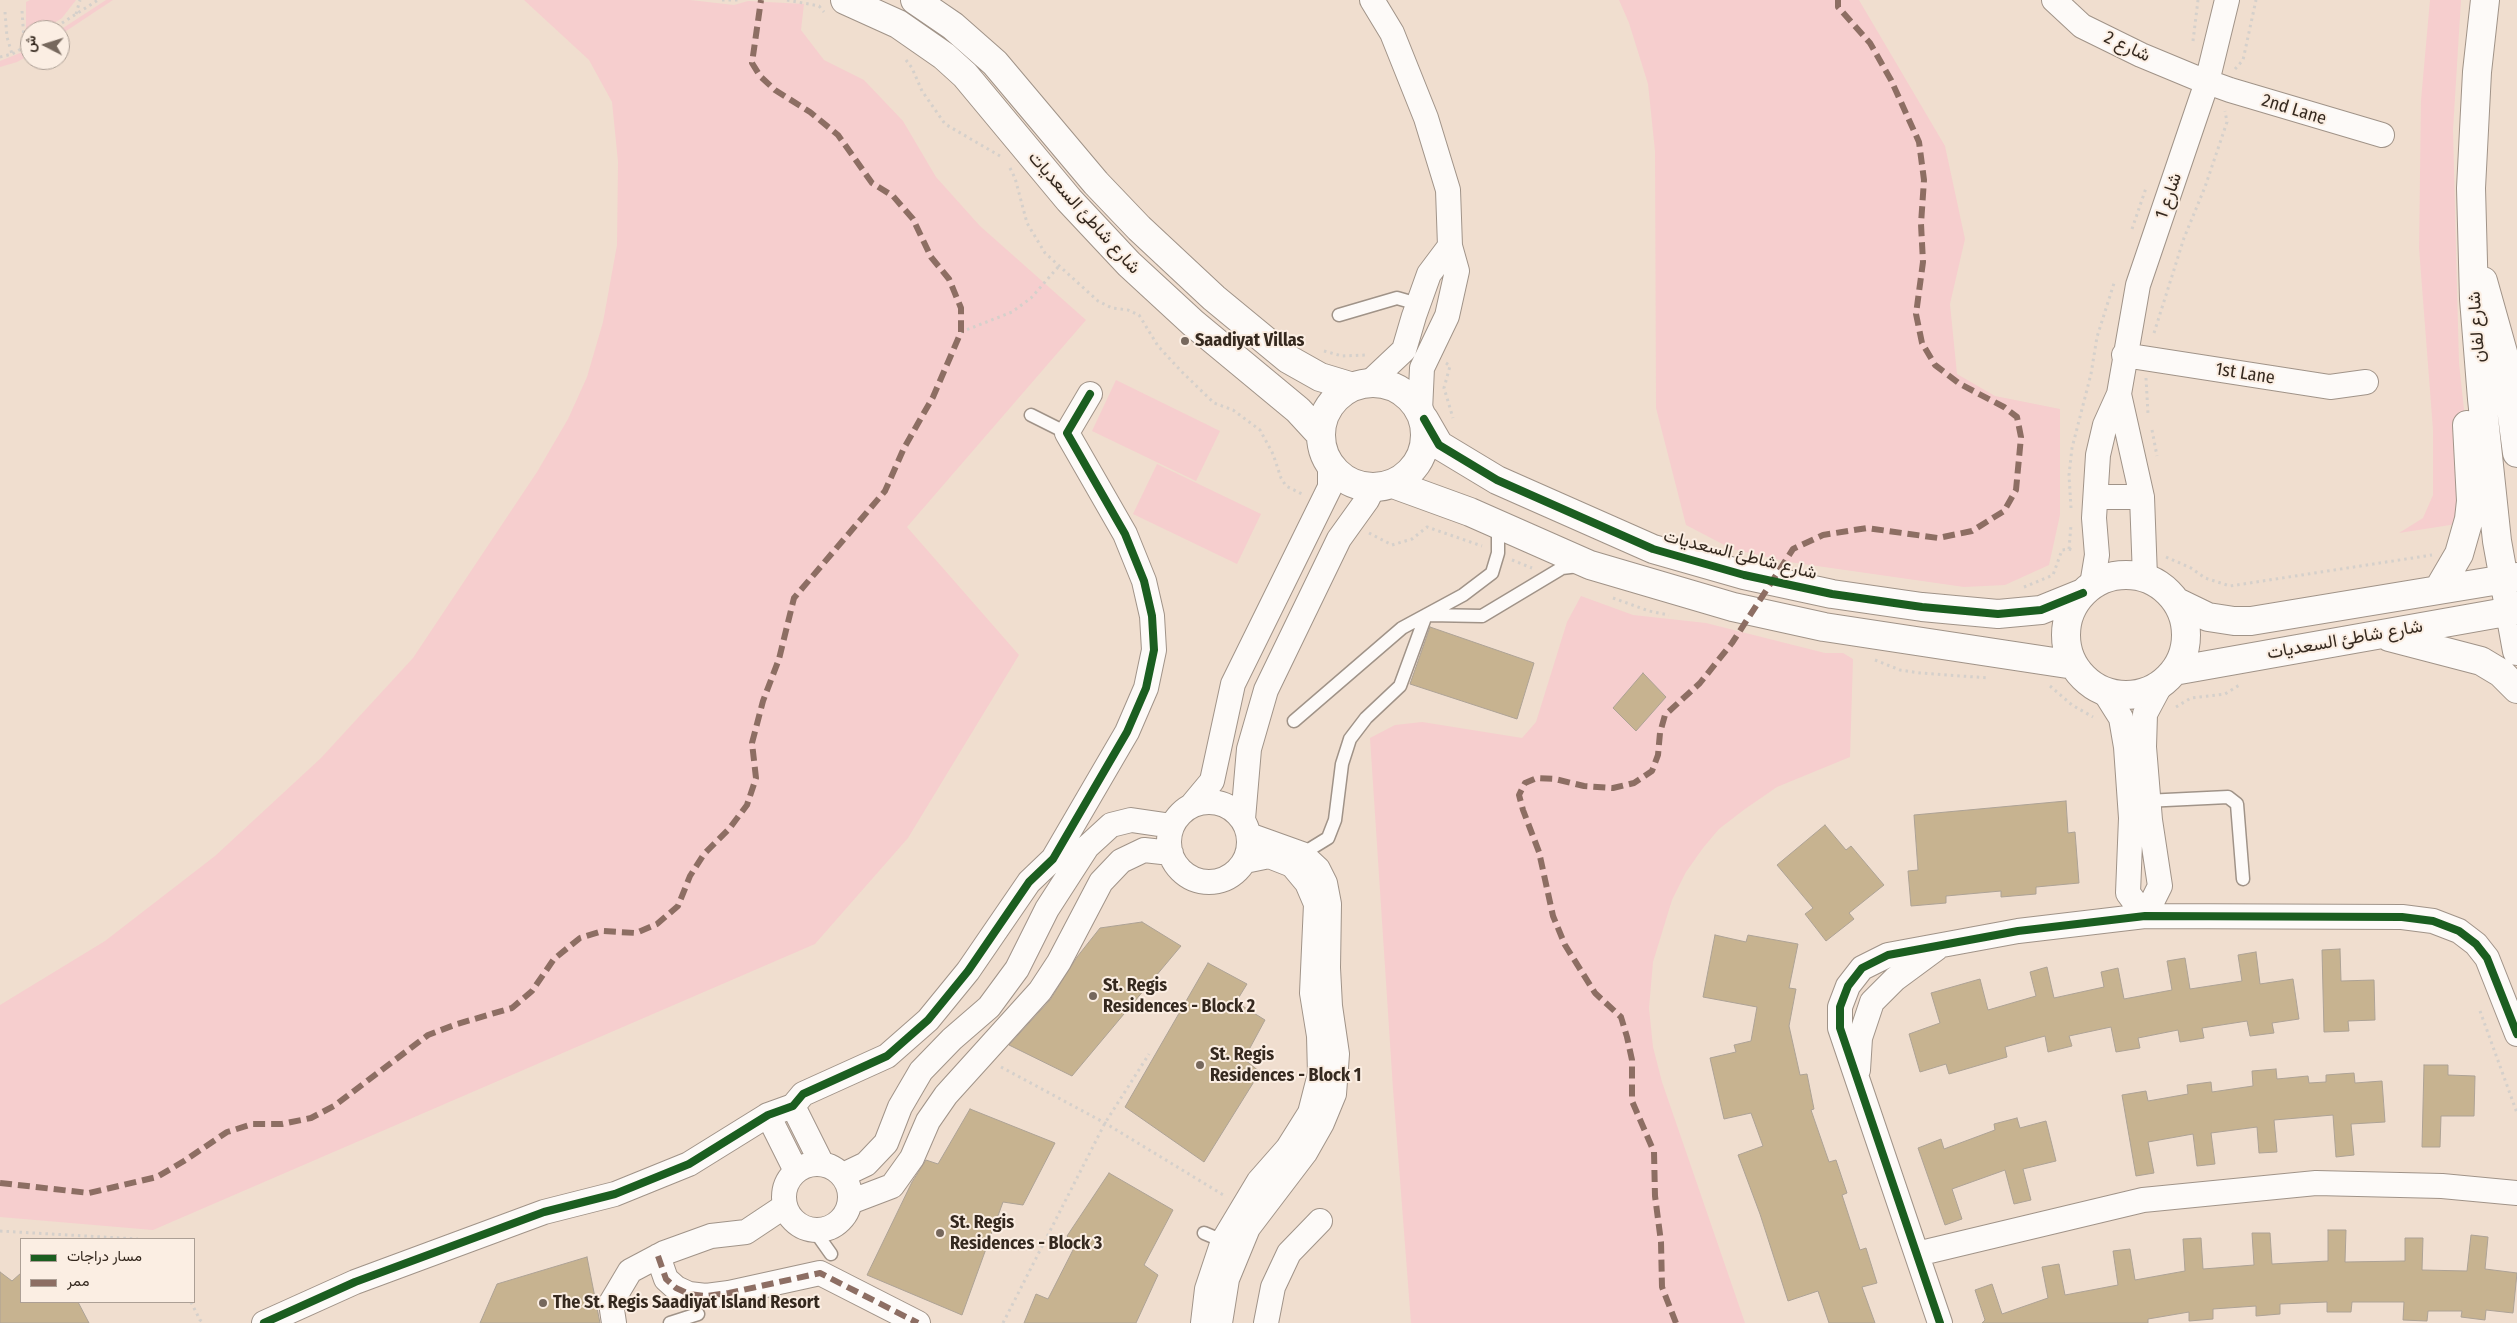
<!DOCTYPE html>
<meta charset="utf-8">
<style>
body{margin:0}
#map{position:relative;width:2517px;height:1323px;overflow:hidden;background:#f0decf;font-family:"Fira Sans Condensed",Vazirmatn,sans-serif}
canvas{display:block}
.legend{position:absolute;left:20px;top:1238px;width:175px;height:65px;box-sizing:border-box;background:#fbeee3;border:1px solid #ac9f95;margin:0;padding:6px 9px;list-style:none;font-size:15px;color:#35291f}
.legend li{display:flex;align-items:center;gap:10px;height:25px}
.legend b{width:25px;border:1px solid #ac9f95}
.north{position:absolute;left:20px;top:20px;width:50px;height:50px;box-sizing:border-box;background:#fbeee3;border:1px solid #ac9f95;border-radius:50%;rotate:275deg;font-size:14px;font-weight:700;line-height:20px;text-align:center;color:#35291f}
.north::after{content:'';display:block;margin:auto;width:18px;height:22px;background:#76685d;clip-path:polygon(50% 0,100% 100%,50% 72%,0 100%)}
</style>
<div id="map">
<canvas width="2517" height="1323"></canvas>
<ul class="legend">
<li><b style="height:6px;background:#1b5e20"></b>مسار دراجات</li>
<li><b style="height:6px;background:#8d6e63"></b>ممر</li>
</ul>
<div class="north">ش</div>
</div>
<script>
const ctx = document.querySelector('canvas').getContext('2d');
ctx.lineJoin = 'round';
function fillPath(path, color) { ctx.fillStyle = color; ctx.fill(path, 'evenodd'); }
const shape = rows => new Path2D(rows.map(r => 'M' + r).join(''));
function trace(path, color, width, dash) { ctx.strokeStyle = color; ctx.lineWidth = width; ctx.lineCap = dash ? 'butt' : 'round'; ctx.setLineDash(dash || []); ctx.stroke(path); }
function drawText(font, color, halo, rows, align = 'center') {
  ctx.font = font + ' "Fira Sans Condensed",Vazirmatn,sans-serif'; ctx.lineWidth = 4; ctx.setLineDash([]); ctx.textBaseline = 'middle'; ctx.strokeStyle = halo; ctx.fillStyle = color; for (const [text, x, y, turn = 0] of rows) {
    ctx.save(); ctx.translate(x, y); ctx.rotate((+turn || 0) * Math.PI / 180); ctx.textAlign = isNaN(turn) ? turn : align; if (halo) ctx.strokeText(text, 0, 0); ctx.fillText(text, 0, 0); ctx.restore();
  }
}
fillPath(shape([
 [30,0,76,0,62,18,43,30,30,30,30,35,26,30,26,2],
 [106,0,113,0,60,35,60,30],
 [524,0,690,0,734,5,748,1,804,4,801,30,824,60,864,80,903,121,936,177,980,226,1086,320,907,527,1019,655,908,838,815,944,153,1230,0,1217,0,1005,105,941,215,856,321,758,413,658,537,472,568,419,587,377,603,322,617,245,618,162,612,102,589,60],
 [1619,0,1859,0,1945,146,1965,239,1950,304,1957,374,1995,396,2060,409,2060,515,2049,565,2005,585,1964,587,1789,562,1732,549,1686,525,1656,408,1655,151,1648,84,1629,23],
 [2430,0,2461,0,2453,130,2456,249,2459,363,2476,521,2399,533,2423,518,2433,495,2433,430,2419,248,2421,100],
 [30,49,30,55,17,62,0,67,0,61],
 [1116,380,1220,431,1196,481,1092,431],
 [1157,464,1261,514,1237,564,1133,514],
 [1581,596,1633,615,1706,623,1825,653,1843,653,1853,659,1850,757,1777,787,1745,809,1719,829,1703,848,1686,872,1672,900,1653,962,1649,1008,1653,1047,1662,1082,1745,1323,1411,1323,1393,1089,1370,738,1395,725,1422,722,1522,738,1536,722,1567,622]
]), '#f6cece');
const building = shape([
 [1430,627,1534,663,1517,719,1410,684,1430,627],
 [1643,673,1666,697,1636,731,1613,708,1643,673],
 [2066,801,2068,833,2075,832,2079,883,2036,887,2036,894,2001,897,2001,891,1946,896,1946,903,1911,906,1908,871,1918,870,1914,815,2066,801],
 [1825,825,1846,850,1851,846,1884,885,1849,913,1854,919,1826,941,1805,914,1813,908,1777,865,1825,825],
 [1142,922,1181,946,1072,1076,1009,1045,1050,1000,1077,957,1100,928,1142,922],
 [1715,935,1746,942,1748,935,1798,944,1789,988,1796,989,1789,1026,1800,1075,1807,1074,1814,1109,1811,1110,1829,1162,1836,1160,1847,1193,1842,1195,1860,1250,1866,1248,1877,1283,1862,1287,1875,1323,1829,1323,1818,1291,1788,1301,1760,1214,1738,1155,1763,1146,1751,1113,1724,1119,1710,1058,1736,1052,1734,1045,1751,1041,1757,1007,1703,997,1715,935],
 [2340,949,2341,981,2374,980,2375,1020,2348,1021,2349,1031,2324,1032,2322,950,2340,949],
 [2256,952,2260,984,2293,979,2299,1019,2272,1023,2274,1033,2250,1036,2247,1021,2202,1028,2204,1038,2180,1042,2178,1030,2138,1038,2140,1048,2116,1052,2111,1027,2069,1036,2072,1046,2048,1052,2045,1036,2005,1047,2007,1057,1949,1074,1946,1064,1920,1072,1909,1034,1940,1023,1931,993,1980,979,1988,1010,2036,996,2030,972,2047,967,2054,998,2104,987,2101,972,2118,968,2124,999,2172,990,2167,961,2185,958,2190,989,2242,981,2238,955,2256,952],
 [1208,963,1247,984,1236,1002,1265,1020,1244,1059,1260,1072,1204,1162,1125,1107,1208,963],
 [2424,1065,2448,1065,2448,1075,2475,1076,2474,1116,2441,1116,2440,1147,2422,1147,2424,1065],
 [2276,1069,2277,1079,2308,1076,2309,1083,2326,1082,2326,1075,2354,1073,2355,1083,2382,1081,2385,1122,2351,1124,2354,1155,2336,1157,2333,1115,2274,1120,2277,1152,2259,1153,2257,1127,2211,1133,2215,1164,2197,1166,2193,1134,2148,1142,2154,1173,2136,1176,2122,1095,2146,1091,2148,1101,2188,1094,2187,1085,2211,1082,2212,1092,2253,1086,2252,1071,2276,1069],
 [970,1109,1055,1143,1023,1205,1003,1202,962,1315,867,1275,912,1182,926,1160,938,1164,970,1109],
 [2017,1118,2020,1128,2046,1121,2056,1161,2023,1169,2031,1200,2014,1204,2005,1170,1952,1189,1962,1219,1945,1225,1918,1148,1941,1139,1944,1149,1995,1130,1994,1124,2017,1118],
 [1109,1173,1173,1210,1144,1265,1158,1275,1136,1323,1024,1323,1036,1294,1048,1299,1075,1246,1067,1236,1109,1173],
 [2328,1230,2346,1230,2345,1262,2405,1261,2405,1238,2423,1238,2422,1270,2467,1271,2471,1235,2488,1237,2485,1269,2517,1273,2513,1313,2486,1310,2485,1320,2461,1317,2462,1311,2428,1311,2427,1321,2403,1320,2404,1302,2352,1302,2351,1312,2327,1312,2327,1302,2280,1304,2280,1314,2256,1316,2256,1306,2213,1309,2213,1319,2189,1321,2189,1312,2148,1319,2148,1323,1982,1323,1985,1320,1975,1290,1992,1284,2002,1314,2048,1298,2042,1267,2059,1264,2065,1295,2118,1285,2113,1251,2130,1249,2135,1280,2185,1271,2183,1239,2201,1238,2203,1269,2254,1265,2252,1233,2270,1233,2272,1264,2328,1261,2328,1230],
 [587,1257,600,1323,480,1323,497,1284,587,1257],
 [0,1272,12,1281,21,1273,21,1302,78,1302,89,1323,0,1323,0,1272]
]);
fillPath(building, '#c7b390');
trace(building, '#ada295', 1);
const lane = shape([
 [1339,315,1397,298,1418,304],
 [1031,415,1067,433],
 [1429,615,1482,616,1562,568,1578,566],
 [1294,721,1402,628,1463,595,1492,573,1498,553,1498,524],
 [2145,801,2228,797,2237,804,2243,879],
 [1302,854,1328,838,1335,820,1342,764,1350,739,1366,718,1400,686,1426,615],
 [814,1230,831,1254],
 [1204,1233,1223,1241],
 [670,1323,698,1314]
]);
const street = shape([
 [1372,0,1392,33,1426,118,1448,190,1450,246,1457,271,1447,316,1422,368,1420,411],
 [2054,0,2082,26,2141,55,2194,77,2230,90,2382,135],
 [2124,355,2330,387,2366,382],
 [1369,383,1404,350,1414,316,1429,274,1450,246],
 [2119,394,2142,497,2145,577],
 [2096,497,2142,497],
 [2092,585,2097,555,2094,518,2098,455,2105,425,2119,394,2138,285,2207,82,2227,0],
 [2104,691,2121,718,2126,747,2131,818,2128,893,2145,916,2160,886,2150,820,2144,747,2145,714,2161,684],
 '1169 842a40 40 0 1 1 80 0a40 40 0 1 1-80 0Z',
 [1192,805,1212,781,1233,684,1330,487,1330,464],
 [1243,819,1249,749,1266,690,1339,539,1367,500,1373,488],
 [1858,1070,1860,1038,1872,1002,1895,979,1937,948],
 [793,1106,822,1164],
 [768,1115,796,1171],
 '784 1197a33 33 0 1 1 66 0a33 33 0 1 1-66 0Z',
 [843,1175,866,1164,886,1143,900,1107,921,1071,952,1039,989,1007,1017,969,1047,909,1087,847,1111,825,1131,820,1172,826],
 [850,1202,892,1186,912,1158,928,1121,946,1095,1040,991,1059,962,1101,882,1121,861,1144,850,1171,853],
 [1917,1254,2143,1200,2316,1183,2442,1186,2517,1193],
 [658,1256,666,1279,676,1288,689,1294,706,1296,729,1293,820,1273,918,1323],
 [264,1323,355,1282,544,1212,615,1194,689,1164,768,1115,793,1106,803,1094,887,1056,928,1020,968,971,1029,882,1053,859,1127,732,1146,688,1154,650,1152,616,1144,581,1125,534,1067,433,1090,394],
 [614,1323,611,1303,630,1271,664,1253,711,1236,746,1232,785,1206],
 [1203,1323,1207,1289,1223,1241,1259,1181,1288,1148,1310,1113,1320,1074,1319,1036,1312,993,1316,904,1307,883,1292,865,1269,856,1245,861],
 [1220,1323,1227,1279,1248,1228,1305,1153,1322,1123,1334,1094,1337,1054,1330,1006,1328,968,1329,904,1325,883,1318,869,1302,854,1249,835],
 [1266,1323,1273,1287,1289,1253,1320,1221],
 [1940,1323,1840,1028,1840,1007,1848,986,1862,968,1888,955,2018,931,2145,916,2402,917,2433,921,2459,931,2476,944,2487,958,2517,1034]
]);
const secondary = shape([
 [845,0,898,24,944,56,965,75,1069,200,1129,264,1193,323,1298,410,1321,435],
 [915,0,953,26,995,63,1096,183,1139,228,1214,298,1288,359,1320,377,1353,387],
 [2485,0,2477,72,2471,188,2474,299,2482,399,2497,541,2517,651],
 [2483,281,2504,356,2517,453],
 '1321 435a52 52 0 1 1 104 0a52 52 0 1 1-104 0Z',
 [1424,419,1439,445,1497,480,1653,549,1744,575,1832,594,1922,607,1998,614,2041,610,2083,593],
 [1393,484,1470,512,1590,565,1733,607,1824,627,2074,665],
 '2066 635a60 60 0 1 1 120 0a60 60 0 1 1-120 0Z',
 [2438,590,2459,554,2469,519,2471,501,2467,425],
 [2177,602,2208,617,2234,621,2251,621,2517,577],
 [2389,637,2481,661,2501,673,2517,689],
 [2174,671,2517,610]
]);
trace(lane, '#a09388', 15);
trace(street, '#a09388', 26);
trace(secondary, '#a09388', 30);
trace(shape([
 [722,0,739,0],
 [787,0,819,6,824,12],
 [22,11,24,40,27,46],
 [5,12,7,37,12,54],
 [76,14,80,0],
 [51,30,98,0],
 [2193,41,2198,0],
 [0,57,12,54,30,44],
 [906,60,912,68,922,91,945,124,1000,156],
 [2235,69,2243,60,2256,0],
 [1010,168,1015,178,1027,223,1045,253,1098,301,1112,308,1128,310,1139,315,1158,346,1181,371,1214,403,1233,410,1260,430,1273,454,1281,478,1286,486,1302,494],
 [2132,229,2146,188],
 [961,332,1012,312,1031,298,1059,266],
 [2154,333,2184,238,2205,187,2227,122,2225,111],
 [1324,351,1342,356,1366,355],
 [1446,363,1450,366,1444,388,1453,418],
 [2146,378,2148,414],
 [2152,430,2157,456],
 [2071,508,2069,475,2072,448,2091,374,2097,337,2115,280],
 [1369,533,1392,545,1412,539,1427,527,1482,546],
 [2069,549,2071,525],
 [2166,557,2191,568,2205,578,2230,586,2432,555],
 [1512,560,1532,568],
 [2024,587,2053,575,2062,550,2069,549,2075,551],
 [1613,598,1649,611,1669,615],
 [1875,660,1900,670,1920,673,1989,678],
 [2050,686,2072,705,2093,717],
 [2176,707,2191,698,2225,694,2241,684],
 [2480,1011,2517,1113],
 [1001,1067,1105,1123,1225,1196],
 [0,1231,138,1239],
 [191,1302,200,1320,204,1323],
 [1003,1323,1105,1123,1149,1054]
]), '#d5d0cb', 3, [2.5, 4]);
trace(lane, '#fdfaf8', 12);
trace(street, '#fdfaf8', 24);
trace(secondary, '#fdfaf8', 28);
trace(shape([
 [0,1183,89,1193,157,1177,184,1161,227,1132,253,1124,282,1124,311,1118,334,1106,428,1035,457,1024,512,1008,532,991,554,959,580,938,603,931,636,933,657,924,678,906,690,876,704,854,729,829,747,805,756,778,752,743,763,701,779,659,794,598,885,491,904,448,933,397,961,332,961,308,949,279,931,257,913,219,893,196,872,183,838,135,810,112,775,90,760,76,752,63,761,0],
 [658,1256,666,1279,676,1288,689,1294,706,1296,729,1293,820,1273,918,1323],
 [1676,1323,1662,1287,1661,1242,1655,1196,1654,1152,1632,1101,1632,1060,1627,1037,1621,1017,1595,993,1565,945,1553,916,1539,852,1523,810,1519,795,1525,783,1537,778,1555,779,1584,786,1613,788,1634,783,1652,771,1658,755,1660,733,1665,715,1700,683,1732,643,1793,549,1823,535,1867,528,1938,538,1972,531,2004,511,2016,490,2021,437,2017,417,2004,407,1960,384,1935,365,1922,343,1916,314,1923,262,1921,224,1924,180,1919,142,1891,80,1870,43,1838,7,1838,0]
]), '#8d6e63', 6, [12, 6]);
trace(shape([
 [1424,419,1439,445,1497,480,1653,549,1744,575,1832,594,1922,607,1998,614,2041,610,2083,593],
 [264,1323,355,1282,544,1212,615,1194,689,1164,768,1115,793,1106,803,1094,887,1056,928,1020,968,971,1029,882,1053,859,1127,732,1146,688,1154,650,1152,616,1144,581,1125,534,1067,433,1090,394],
 [1940,1323,1840,1028,1840,1007,1848,986,1862,968,1888,955,2018,931,2145,916,2402,917,2433,921,2459,931,2476,944,2487,958,2517,1034]
]), '#1b5e20', 8);
for (const [x, y, r, color] of [
 [1185,341,5,"#76685d"],
 [1093,996,5,"#76685d"],
 [1200,1065,5,"#76685d"],
 [940,1233,5,"#76685d"],
 [543,1303,5,"#76685d"]
]) { const dot = new Path2D(); dot.arc(x, y, r, 0, 2 * Math.PI); ctx.fillStyle = color; ctx.fill(dot); trace(dot, '#fbeee3', 2); }
drawText('18px', '#35291f', '#fbeee3', [
 ["شارع 2",2127,47,25],
 ["2nd Lane",2294,110,17],
 ["شارع 1",2169,196,-71],
 ["شارع شاطئ السعديات",1084,213,48],
 ["شارع لفان",2477,327,-94],
 ["1st Lane",2245,374,9],
 ["شارع شاطئ السعديات",1740,555,14],
 ["شارع شاطئ السعديات",2345,640,-10]
]);
drawText('bold 18px', '#35291f', '#fbeee3', [
 ["Saadiyat Villas",1195,341],
 ["St. Regis",1103,986],
 ["Residences - Block 2",1103,1007],
 ["St. Regis",1210,1055],
 ["Residences - Block 1",1210,1076],
 ["St. Regis",950,1223],
 ["Residences - Block 3",950,1244],
 ["The St. Regis Saadiyat Island Resort",553,1303]
], 'left');
</script>
